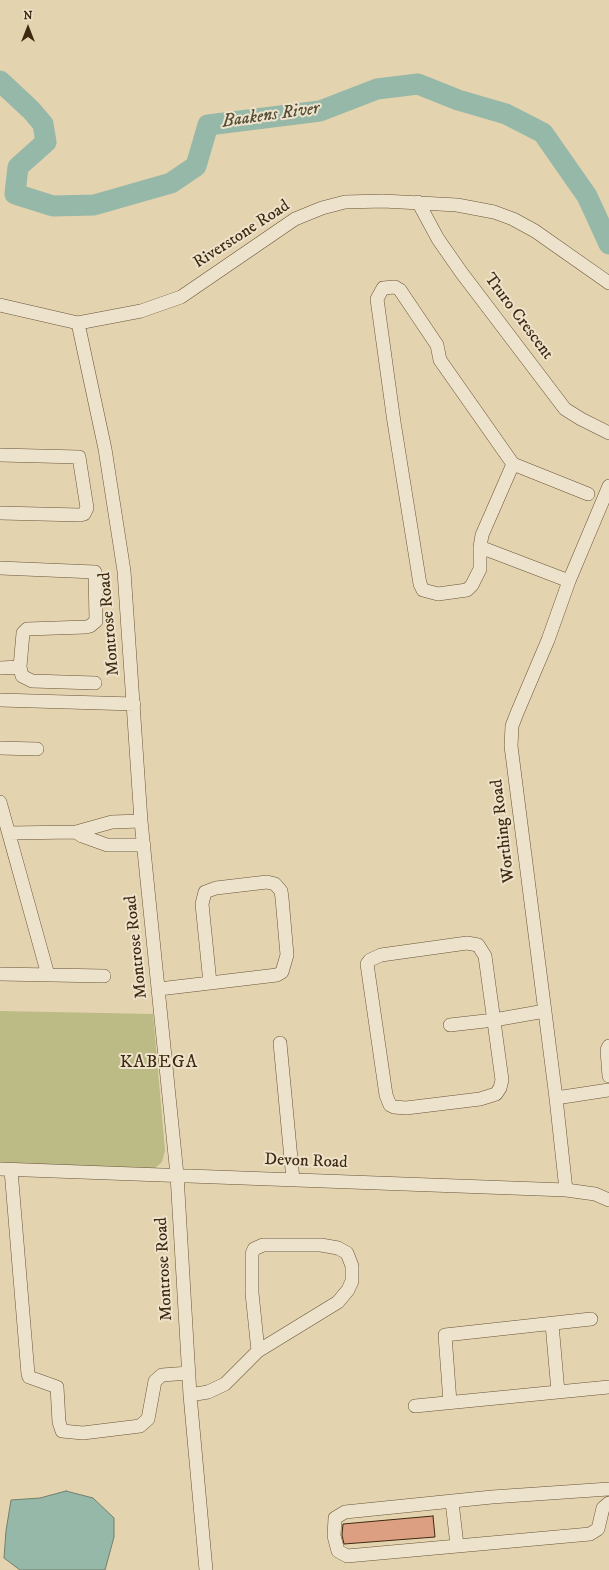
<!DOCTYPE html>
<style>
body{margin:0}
#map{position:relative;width:609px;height:1570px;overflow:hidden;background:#e4d3af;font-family:"IM FELL DW Pica",serif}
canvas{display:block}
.north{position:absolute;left:8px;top:8px;width:40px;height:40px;-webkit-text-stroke:3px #ede2cb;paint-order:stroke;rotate:0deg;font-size:11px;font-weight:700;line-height:16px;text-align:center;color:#3e2910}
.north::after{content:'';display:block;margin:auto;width:14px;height:18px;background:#3e2910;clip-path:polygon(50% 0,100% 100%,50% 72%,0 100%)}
</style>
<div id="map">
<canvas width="609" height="1570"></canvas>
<div class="north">N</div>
</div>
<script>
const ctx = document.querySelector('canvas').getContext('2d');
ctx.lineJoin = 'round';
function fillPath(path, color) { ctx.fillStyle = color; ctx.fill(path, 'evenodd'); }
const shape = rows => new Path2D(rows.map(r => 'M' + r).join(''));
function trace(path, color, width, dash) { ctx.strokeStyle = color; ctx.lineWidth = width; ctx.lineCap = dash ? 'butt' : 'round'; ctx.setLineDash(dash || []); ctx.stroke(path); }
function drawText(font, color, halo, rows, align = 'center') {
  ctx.font = font + ' "IM FELL DW Pica",serif'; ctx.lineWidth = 4; ctx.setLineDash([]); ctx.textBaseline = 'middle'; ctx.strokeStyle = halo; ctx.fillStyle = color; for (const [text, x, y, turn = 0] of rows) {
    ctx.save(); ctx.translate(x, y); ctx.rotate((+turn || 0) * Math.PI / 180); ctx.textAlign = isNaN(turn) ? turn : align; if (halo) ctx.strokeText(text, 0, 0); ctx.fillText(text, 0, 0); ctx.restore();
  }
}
fillPath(shape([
 [0,1011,153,1014,165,1151,162,1162,154,1169,0,1164]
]), '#bcba85');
const water = shape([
 [66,1491,93,1498,114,1518,114,1537,105,1570,20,1570,4,1558,6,1531,11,1500,40,1498,66,1491]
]);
fillPath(water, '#95b8a9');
trace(water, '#727f6c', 1);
trace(shape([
 [0,81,31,110,43,124,46,142,18,167,15,194,53,206,94,205,171,183,196,166,208,125,320,111,377,89,418,84,458,100,506,114,543,133,587,196,609,244]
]), '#95b8a9', 21);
const building = shape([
 [433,1516,435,1537,344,1544,342,1535,343,1524,433,1516]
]);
fillPath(building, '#dd9f81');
trace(building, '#3e2910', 1);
const minor = shape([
 [418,202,438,239,461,272,565,409,581,419,609,433],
 [0,305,78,323,141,311,181,297,295,219,322,208,345,202,383,201,457,205,494,212,513,219,535,231,609,283],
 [78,323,105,449,124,571,141,821,177,1175,190,1395,206,1570],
 [0,455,79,457,87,508,84,514,80,515,0,513],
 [513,464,482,535,480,547,569,581],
 [480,547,480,569,472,585,467,590,438,594,423,590,420,584,394,422,377,299,383,288,395,287,400,290,437,345,440,360,513,464,588,494],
 [0,568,95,572,96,621,90,626,86,627,27,629,23,633,20,667,22,676,32,681,95,683],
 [0,668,20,667],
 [0,700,134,704],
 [0,748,37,749],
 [0,802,48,975],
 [76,832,82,836,107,845,144,845],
 [9,833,76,832,112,822,141,821],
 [467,943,478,945,485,956,502,1080,500,1088,496,1094,480,1099,406,1108,394,1107,390,1105,386,1095,367,964,370,960,381,955,467,943],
 [0,974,104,976],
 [159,989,210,983,277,975,282,972,287,955,282,898,281,891,275,884,267,882,216,888,205,892,202,904,210,983],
 [450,1025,494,1020,545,1011],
 [280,1043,293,1180],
 [609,1046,607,1050,609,1076],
 [556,1098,609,1090],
 [0,1169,566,1190,595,1194,609,1200],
 [11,1170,28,1374,29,1377,57,1387,59,1422,62,1431,83,1433,140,1426,148,1419,155,1381,162,1375,189,1373],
 [566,1190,556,1098,511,746,512,726,517,713,548,640,569,581,609,486],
 [552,1324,558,1392],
 [190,1395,208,1392,225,1384,258,1351,338,1302,348,1290,352,1281,352,1266,347,1253,338,1248,321,1245,263,1245,254,1249,252,1254,252,1293,258,1351],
 [450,1402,445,1335,591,1319],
 [415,1406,609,1387],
 [609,1489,492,1497,345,1512,335,1518,334,1536,338,1551,347,1556,590,1534,598,1529,603,1508,609,1503],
 [452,1502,457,1545]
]);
trace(minor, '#685438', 14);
trace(minor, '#ede2cb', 13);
drawText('17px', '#3e2910', '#ede2cb', [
 ["Riverstone Road",242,235,-33],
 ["Truro Crescent",518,317,53],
 ["Montrose Road",110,624,-95],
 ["Worthing Road",504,831,-97],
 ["Montrose Road",137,947,-96],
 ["Devon Road",306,1162,2],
 ["Montrose Road",165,1269,-93]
]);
drawText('italic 18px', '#544d36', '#ede2cb', [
 ["Baakens River",271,116,-8]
]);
ctx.letterSpacing = '1px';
drawText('18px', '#3e2910', '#ede2cb', [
 ["KABEGA",159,1063]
]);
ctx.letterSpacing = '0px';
</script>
